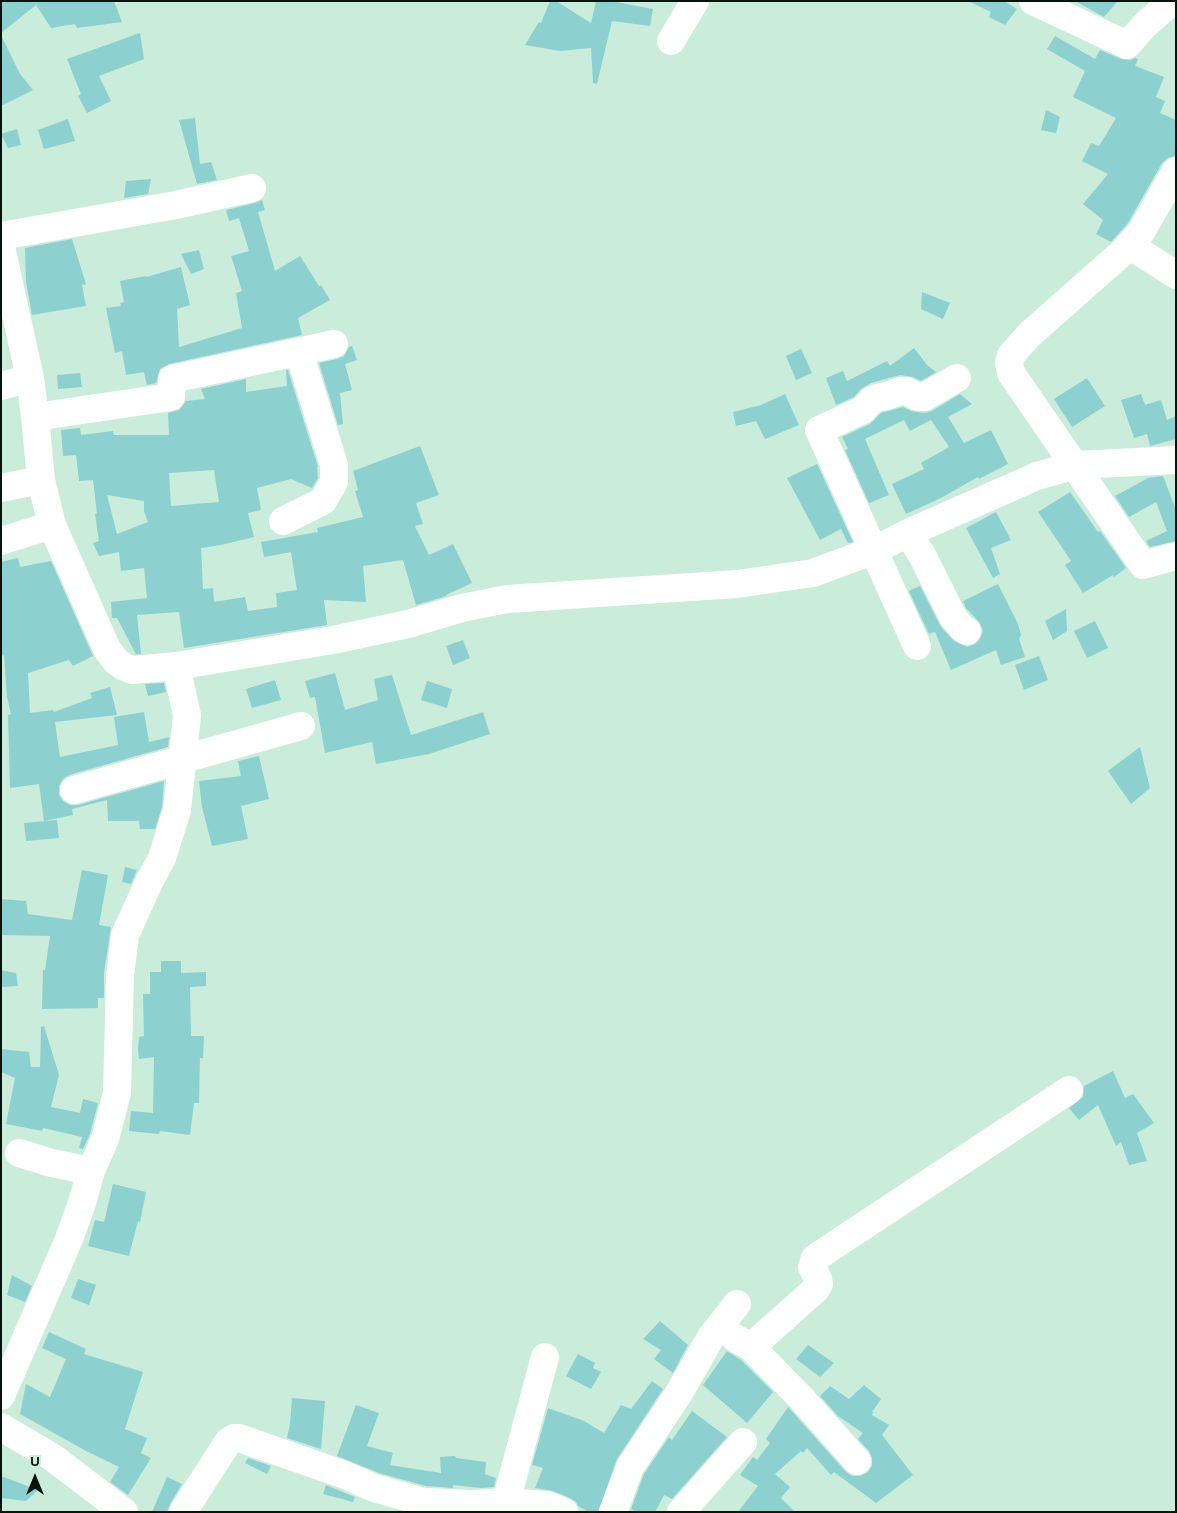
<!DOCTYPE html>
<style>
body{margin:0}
#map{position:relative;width:1177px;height:1513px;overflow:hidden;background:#caecdb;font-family:Overpass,sans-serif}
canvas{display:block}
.frame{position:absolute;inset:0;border:2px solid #07130d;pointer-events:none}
.north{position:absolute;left:10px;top:1453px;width:50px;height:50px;-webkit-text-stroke:4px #caecdb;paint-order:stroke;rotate:0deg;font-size:14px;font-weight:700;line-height:20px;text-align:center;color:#07130d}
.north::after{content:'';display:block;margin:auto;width:18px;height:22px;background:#07130d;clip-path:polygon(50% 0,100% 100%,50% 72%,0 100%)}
</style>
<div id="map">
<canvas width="1177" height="1513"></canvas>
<div class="frame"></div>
<div class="north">U</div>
</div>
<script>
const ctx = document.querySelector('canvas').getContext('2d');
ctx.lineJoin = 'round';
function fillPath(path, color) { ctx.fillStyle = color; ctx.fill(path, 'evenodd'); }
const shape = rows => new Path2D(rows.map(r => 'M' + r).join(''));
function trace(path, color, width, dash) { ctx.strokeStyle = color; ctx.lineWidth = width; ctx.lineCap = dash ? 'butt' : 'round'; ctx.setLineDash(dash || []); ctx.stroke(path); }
fillPath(shape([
 [1,1,114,1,122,22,77,28,75,24,51,28,36,5,1,33],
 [550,1,556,1,591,23,596,1,611,1,653,9,650,26,612,21,597,84,593,83,591,48,560,51,525,45,539,22,541,23],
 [968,1,1004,1,1017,9,1005,25,989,17,991,12],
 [1075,1,1118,1,1104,17],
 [140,33,144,59,99,76,111,101,87,113,78,96,81,94,67,59],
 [1,35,20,74,33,90,1,106],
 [1055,36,1095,59,1100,50,1121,59,1130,60,1135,58,1138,59,1135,66,1164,77,1156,97,1165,101,1160,113,1176,120,1175,156,1168,158,1162,163,1128,223,1111,242,1096,234,1103,220,1083,204,1108,174,1082,161,1091,143,1099,146,1116,118,1073,97,1085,71,1047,49],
 [1046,110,1060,117,1056,133,1041,130],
 [195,118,200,164,211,162,217,180,197,184,179,120],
 [68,119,75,141,44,149,38,130],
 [17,129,21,145,8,148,1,134],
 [151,179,148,194,124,198,126,181],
 [262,200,265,210,258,212,275,271,300,256,319,286,321,285,330,300,298,318,302,335,169,364,160,369,156,383,147,385,144,372,126,375,122,351,115,353,106,308,121,306,120,303,124,302,120,281,146,276,146,277,181,267,190,305,177,309,179,347,242,328,236,293,242,291,231,256,249,251,239,218,229,221,226,210,255,203],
 [72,239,86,284,82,285,86,306,32,315,26,282,25,248],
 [199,250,204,269,191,274,181,254],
 [922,292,950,303,943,319,921,309],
 [352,346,357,360,345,364,352,390,340,393,343,424,338,425,319,363,337,359,344,356,349,347],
 [914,348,927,365,936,372,921,381,913,377,900,375,871,383,861,389,854,397,836,405,826,378,843,371,847,381,887,361,890,366],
 [801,349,812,373,796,380,786,356],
 [286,370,288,370,318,467,317,467,318,478,312,488,291,479,257,488,261,510,248,513,254,537,221,545,201,548,203,589,213,588,214,602,245,597,248,611,277,607,276,593,297,590,291,552,264,557,261,542,318,532,317,528,363,517,355,491,358,490,353,471,420,446,439,495,416,503,423,524,415,526,429,555,453,544,472,583,446,595,447,596,416,605,403,560,363,566,366,602,324,600,327,625,184,648,179,612,137,615,141,654,136,654,117,618,112,618,111,602,147,598,144,568,121,571,119,552,99,556,93,543,99,541,95,514,97,514,93,480,79,481,76,455,63,456,61,430,80,428,81,435,113,431,114,435,169,435,168,413,179,410,186,401,205,399,201,389,246,379,246,392,287,386],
 [214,470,219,502,171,506,169,473],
 [107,495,144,501,144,511,148,522,117,534],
 [80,373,82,387,58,389,57,375],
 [1087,378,1105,406,1072,427,1054,399],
 [785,394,799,425,765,439,756,421,736,426,733,412,761,405],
 [960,394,972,404,948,417,964,443,991,430,1008,464,979,479,978,477,941,498,906,514,892,484,924,469,921,463,949,447,931,420,910,431,904,420,865,439,889,495,869,503,845,450,848,449,842,437,870,424,881,413,903,407,911,411,924,413,932,411],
 [1141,394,1145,405,1161,400,1167,420,1176,416,1176,439,1150,446,1147,434,1134,438,1121,400],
 [817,464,853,542,848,543,841,529,820,540,787,478],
 [1163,476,1176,510,1176,541,1150,547,1146,541,1167,531,1156,502,1129,517,1115,496,1148,478],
 [1070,492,1098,532,1100,531,1126,568,1114,577,1113,575,1083,593,1065,565,1071,561,1038,512],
 [996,512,1011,540,991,548,1000,574,993,578,966,528],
 [18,558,20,567,51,561,93,656,73,666,69,660,28,673,30,713,53,710,54,712,92,698,90,693,110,687,117,715,55,722,60,757,118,745,114,717,144,712,149,742,169,737,168,747,69,775,63,779,59,786,59,795,63,801,70,805,78,805,164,781,162,807,155,829,140,829,139,821,108,821,107,800,72,809,73,815,44,821,39,784,10,788,8,715,11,714,7,697,4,655,1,656,1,562],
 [998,584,1018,624,1021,635,1019,639,1025,657,1001,665,996,650,951,670,935,632,929,634,909,591,920,586,941,627,954,641,967,647,975,644,980,639,983,631,980,623,966,608,963,601],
 [1066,609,1067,631,1053,640,1045,621],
 [1095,621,1108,648,1087,658,1074,631],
 [463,640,470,658,453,665,446,646],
 [1039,656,1048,680,1024,690,1015,665],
 [335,673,345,710,378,700,374,679,392,675,411,735,483,712,490,734,429,754,376,764,372,742,325,753,315,697,310,698,305,681],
 [275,680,281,700,252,708,246,689],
 [427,681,452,689,447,708,421,700],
 [164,683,166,692,148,696,145,684],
 [1140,747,1150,788,1131,804,1108,771],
 [259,756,269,799,241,806,248,839,212,846,202,807,199,781,241,776,238,761],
 [57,820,59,838,26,841,24,823],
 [125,867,137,870,131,884,122,882],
 [82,870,108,875,99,925,111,927,104,973,104,998,98,998,98,1008,42,1009,43,970,45,970,50,936,1,935,1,899,26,901,28,914,72,920],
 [161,961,181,961,181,973,206,972,206,986,190,987,191,1036,204,1036,203,1058,200,1058,199,1103,194,1103,190,1135,160,1131,159,1134,129,1131,131,1111,153,1113,154,1057,139,1059,138,1049,139,1037,144,1036,143,994,150,994,150,972,161,972],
 [1,970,16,973,18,986,1,987],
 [44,1026,59,1075,51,1107,80,1113,83,1099,98,1103,90,1134,83,1149,79,1148,82,1137,43,1128,42,1131,6,1124,15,1078,1,1072,1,1049,29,1052,31,1067,40,1067,41,1027],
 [1113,1071,1125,1098,1133,1094,1154,1123,1137,1133,1147,1161,1129,1165,1121,1142,1116,1146,1098,1105,1079,1120,1069,1108,1083,1097,1084,1086],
 [113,1184,146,1192,140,1222,138,1221,129,1256,88,1246,95,1220,104,1222],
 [12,1275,32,1286,25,1302,7,1295],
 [78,1279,96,1285,89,1305,71,1298],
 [660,1321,688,1345,673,1373,654,1359,661,1350,643,1339],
 [49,1332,86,1349,84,1354,143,1372,125,1429,147,1438,141,1453,151,1458,128,1495,110,1482,119,1467,86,1451,20,1414,26,1384,50,1397,66,1359,42,1348],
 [808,1345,834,1363,820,1377,796,1359],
 [727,1351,741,1360,773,1392,747,1423,703,1385],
 [578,1354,595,1363,593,1368,601,1372,591,1389,566,1376],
 [652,1381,663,1389,617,1459,598,1512,589,1512,578,1506,576,1502,570,1498,553,1491,535,1488,543,1468,532,1465,548,1408,584,1421,604,1433,621,1405,631,1409],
 [864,1385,881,1399,872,1412,873,1412,872,1415,889,1425,882,1435,913,1475,876,1503,834,1472,831,1475,807,1448,803,1453,801,1451,775,1474,790,1487,781,1498,795,1512,738,1512,758,1486,740,1475,753,1457,757,1460,770,1443,766,1439,788,1407,846,1472,852,1476,860,1476,868,1472,872,1466,872,1458,869,1451,858,1439,863,1433,838,1416,820,1396,830,1386,849,1399],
 [292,1398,325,1401,321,1449,287,1438,290,1424],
 [356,1405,379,1413,367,1446,393,1453,390,1465,441,1473,440,1457,455,1456,456,1458,486,1462,485,1474,496,1478,494,1487,481,1488,453,1485,453,1488,426,1486,379,1473,337,1456],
 [692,1411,727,1437,672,1499,664,1495,655,1512,636,1512,631,1509,644,1474,669,1437,672,1440],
 [248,1458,271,1466,267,1474,245,1463],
 [1,1476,38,1490,26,1501,1,1498],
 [167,1477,182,1484,170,1504,167,1512,152,1512],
 [326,1485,355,1497,353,1502,323,1494]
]), '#8cd1cf');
trace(shape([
 [1033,1,1127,45,1145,25,1172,1],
 [671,41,695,1],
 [1176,171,1141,232,1125,250,1029,335,1011,355,1009,363,1011,373,1143,565,1176,556],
 [1,236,176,205,252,188],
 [1129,245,1176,275],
 [1,247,30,378,35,417,41,480,52,525,107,649,116,661,124,667,132,670,176,666,333,640,408,624,462,608,507,599,737,584,813,573,875,550,908,533,1037,476,1076,465,1176,460],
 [1,386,30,378],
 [35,417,171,397,172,379,334,344],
 [1,488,41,480],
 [283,521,323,501,334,482,334,465,299,352],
 [908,533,922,555,953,617,962,628,967,631],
 [1,541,52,525],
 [917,646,819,430,863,410,872,400,877,398,887,396,900,391,906,391,918,397,924,397,957,378],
 [74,790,301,726],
 [19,1153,52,1163,91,1171],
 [735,1338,751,1347,802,1399,857,1461],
 [751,1347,816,1289,819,1284,818,1279,812,1267,815,1258,1069,1090],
 [1,1396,69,1239,82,1203,91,1171,105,1139,117,1093,120,975,125,935,150,880,162,858,177,810,187,715,176,666],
 [1,1427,52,1457,124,1512],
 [183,1512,228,1442,234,1438,239,1438,345,1475,374,1488,424,1502,472,1504,506,1502,547,1505,564,1512],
 [501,1512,506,1502,545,1357],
 [613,1512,630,1467,679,1393,711,1337,737,1304],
 [681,1512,743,1442]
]), '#fff', 28);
</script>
